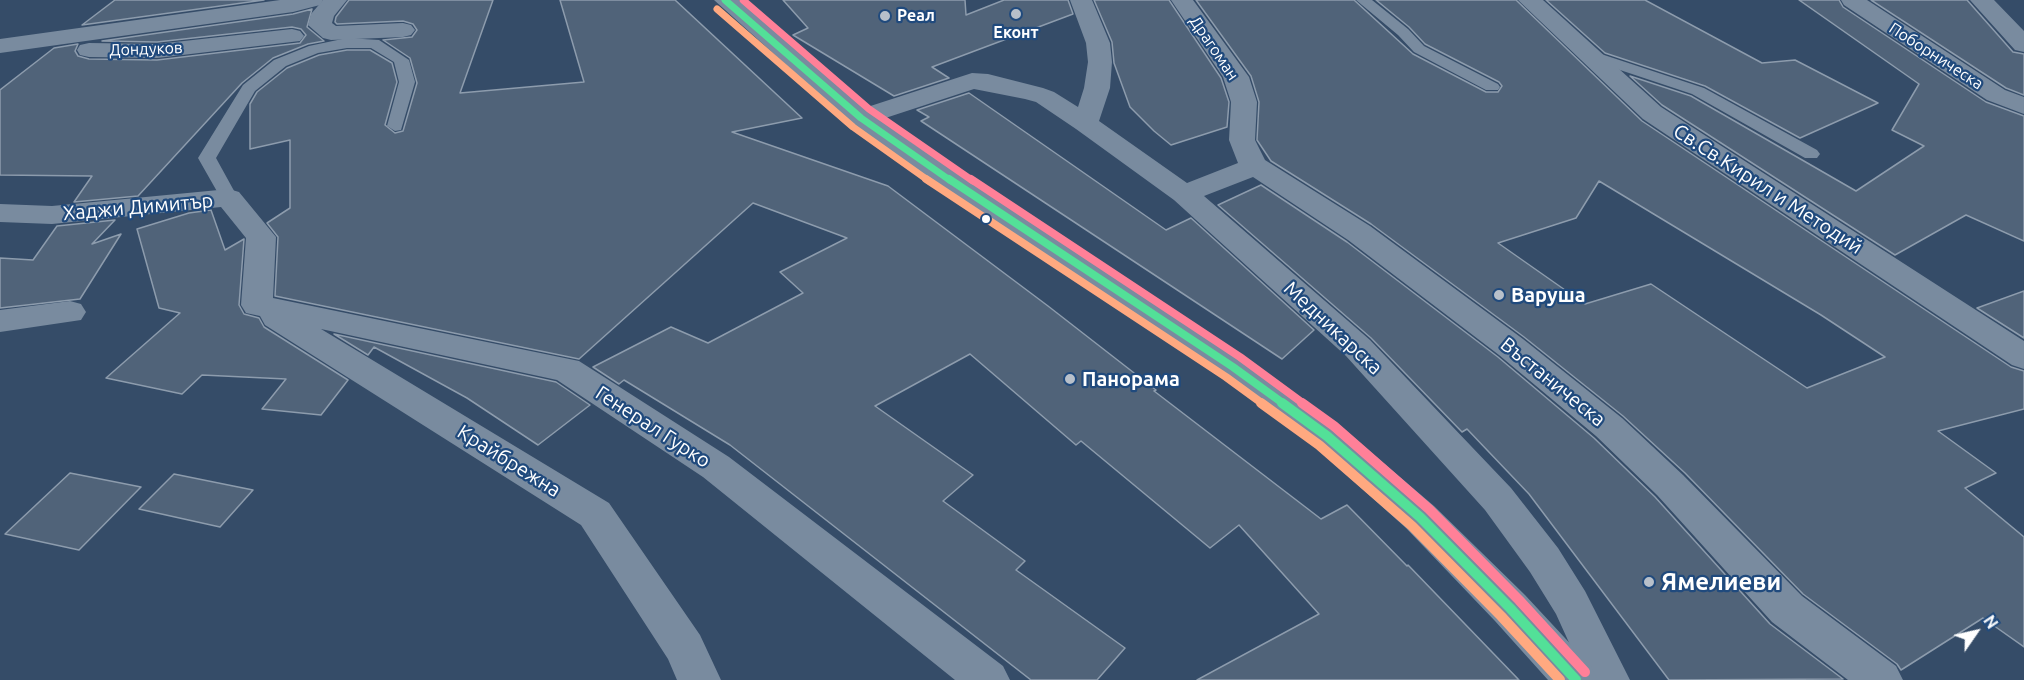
<!DOCTYPE html>
<meta charset="utf-8">
<style>
body{margin:0}
#map{position:relative;width:2024px;height:680px;overflow:hidden;background:#354c68;font-family:Ubuntu,sans-serif}
canvas{display:block}
.north{position:absolute;left:1946px;top:602px;width:60px;height:60px;-webkit-text-stroke:4px #204a7d;paint-order:stroke;rotate:56deg;font-size:16px;font-weight:700;line-height:24px;text-align:center;color:#fff}
.north::after{content:'';display:block;margin:auto;width:21px;height:27px;background:#fff;clip-path:polygon(50% 0,100% 100%,50% 72%,0 100%)}
</style>
<div id="map">
<canvas width="2024" height="680"></canvas>
<div class="north">N</div>
</div>
<script>
const ctx = document.querySelector('canvas').getContext('2d');
ctx.lineJoin = 'round';
function fillPath(path, color) { ctx.fillStyle = color; ctx.fill(path, 'evenodd'); }
const shape = rows => new Path2D(rows.map(r => 'M' + r).join(''));
function trace(path, color, width, dash) { ctx.strokeStyle = color; ctx.lineWidth = width; ctx.lineCap = dash ? 'butt' : 'round'; ctx.setLineDash(dash || []); ctx.stroke(path); }
function drawText(font, color, halo, rows, align = 'center') {
  ctx.font = font + ' Ubuntu,sans-serif'; ctx.lineWidth = 4.5; ctx.setLineDash([]); ctx.textBaseline = 'middle'; ctx.strokeStyle = halo; ctx.fillStyle = color; for (const [text, x, y, turn = 0] of rows) {
    ctx.save(); ctx.translate(x, y); ctx.rotate((+turn || 0) * Math.PI / 180); ctx.textAlign = isNaN(turn) ? turn : align; if (halo) ctx.strokeText(text, 0, 0); ctx.fillText(text, 0, 0); ctx.restore();
  }
}
const building = shape([
 [115,0,264,0,82,25,115,0],
 [349,0,493,0,460,93,584,82,560,0,675,0,802,118,732,132,888,186,1048,306,1156,390,1154,391,1321,519,1347,505,1407,566,1408,565,1519,680,1197,680,1319,614,1239,525,1210,548,1081,441,1076,445,970,354,875,406,973,475,943,501,1025,561,1016,570,1125,648,1097,680,1031,680,730,445,624,380,619,384,593,367,671,327,708,343,803,293,780,272,847,238,753,203,579,359,275,296,278,237,267,223,290,208,290,140,250,149,250,104,257,92,287,68,319,55,347,50,370,50,392,63,397,82,385,125,395,133,403,131,417,83,410,58,383,40,412,37,417,30,413,24,403,21,337,24,335,22,336,17,349,0],
 [783,0,965,0,966,15,1004,0,1068,0,1073,14,932,67,949,78,894,96,793,35,808,28,783,0],
 [1094,0,1169,0,1221,78,1229,102,1227,127,1171,145,1154,131,1130,107,1114,63,1112,42,1094,0],
 [1196,0,1354,0,1413,54,1486,92,1498,92,1502,86,1499,82,1425,44,1409,27,1376,0,1516,0,1642,121,2011,367,2024,371,2024,409,1938,431,1996,473,1965,488,2024,537,2024,647,1983,618,1901,670,1897,664,1803,594,1685,473,1623,416,1524,337,1371,224,1271,161,1257,140,1259,102,1251,76,1196,0],
 [1599,181,1821,315,1885,357,1807,388,1651,284,1585,304,1498,243,1576,218,1599,181],
 [1546,0,1645,0,1762,63,1795,60,1878,103,1800,138,1705,86,1605,53,1546,0],
 [1799,0,1839,0,1843,7,1986,102,2024,116,2024,241,1966,215,1895,255,1662,105,1630,76,1691,96,1856,191,1924,146,1892,130,1919,84,1799,0],
 [1871,0,1967,0,2013,52,2024,54,2024,95,2006,88,1871,0],
 [312,9,307,27,324,41,308,44,273,58,242,83,138,196,74,202,92,176,0,175,0,90,54,48,78,44,75,51,78,56,89,59,157,60,300,43,306,35,301,29,292,27,157,42,102,41,293,14,312,9],
 [969,93,1166,230,1191,218,1314,330,1282,359,921,121,929,117,917,110,969,93],
 [1261,185,1347,242,1498,357,1594,438,1655,497,1770,624,1843,679,1669,680,1529,494,1467,429,1462,432,1371,338,1218,205,1261,185],
 [211,210,225,250,244,239,239,305,244,314,259,318,264,327,348,380,321,415,262,409,286,379,202,375,182,394,106,378,180,313,159,308,137,229,189,213,211,210],
 [115,220,92,244,121,234,80,299,0,308,0,258,33,260,57,226,115,220],
 [2024,291,2024,338,1977,308,2024,291],
 [334,334,556,382,590,405,538,445,467,398,374,347,368,355,334,334],
 [70,473,141,487,79,550,5,534,70,473],
 [174,474,253,490,220,527,139,509,174,474]
]);
fillPath(building, '#506379');
trace(building, '#8d9cad', 1.5);
fillPath(shape([
 [1356,0,1372,0,1408,29,1424,46,1498,84,1500,87,1498,90,1486,90,1414,52,1398,35,1356,0],
 [347,38,379,40,409,60,415,82,401,130,395,131,387,126,399,82,394,62,371,48,347,48,318,53,286,66,255,91,216,158,238,198,235,202,229,204,223,202,198,158,243,85,274,60,309,46,347,38],
 [1592,51,1704,88,1817,150,1820,154,1817,158,1805,158,1692,94,1587,59,1584,56,1592,51]
]), '#798b9f');
fillPath(shape([
 [323,0,347,0,334,16,332,23,336,26,403,23,411,25,415,30,411,35,403,37,331,40,323,38,308,25,311,14,323,0]
]), '#798b9f');
fillPath(shape([
 [280,0,323,0,320,5,293,12,0,53,0,39,280,0],
 [1070,0,1092,0,1110,43,1112,62,1110,88,1099,121,1187,183,1238,163,1229,140,1231,102,1223,77,1171,0,1193,0,1249,77,1257,102,1255,140,1265,160,1370,226,1523,339,1622,418,1683,475,1802,596,1896,666,1903,680,1848,680,1772,622,1657,495,1596,436,1499,355,1348,240,1253,177,1204,196,1370,340,1511,488,1558,548,1585,591,1630,680,1586,680,1556,614,1530,572,1485,510,1346,356,1174,200,1076,129,1036,102,1025,99,974,89,861,126,852,124,848,118,852,112,972,73,988,74,1043,88,1054,92,1078,107,1084,88,1088,62,1086,43,1070,0],
 [1518,0,1543,0,1661,107,2024,341,2024,369,2012,365,1643,119,1518,0],
 [1841,0,1867,0,2005,90,2024,97,2024,114,1987,100,1844,5,1841,0],
 [1970,0,1994,0,2024,31,2024,52,2015,50,1970,0],
 [292,29,300,31,304,36,300,41,157,58,89,57,80,55,77,50,80,45,89,43,157,44,292,29],
 [229,189,239,192,276,237,273,298,579,361,729,457,1003,666,1010,680,955,680,703,477,557,380,321,329,609,503,700,635,721,680,677,680,668,659,581,525,265,325,260,316,246,313,241,305,246,238,221,207,52,224,0,222,0,204,52,206,229,189],
 [70,301,81,304,86,312,81,320,0,332,0,310,70,301]
]), '#798b9f');
fillPath(shape([
 [714,0,739,0,870,112,914,144,1245,358,1340,426,1434,506,1525,595,1591,666,1598,680,1548,680,1495,621,1406,528,1314,446,1221,376,894,156,852,124,714,0]
]), '#798b9f');
trace(shape([
 [725,0,861,118,951,181]
]), '#53e098', 7);
trace(shape([
 [949,179,1233,367,1284,404]
]), '#53e098', 8);
trace(shape([
 [1282,403,1327,436,1420,517,1510,608,1576,680]
]), '#53e098', 10);
trace(shape([
 [717,9,853,127,929,181]
]), '#ffa980', 7);
trace(shape([
 [926,179,1226,377,1263,404]
]), '#ffa980', 8);
trace(shape([
 [1261,403,1319,445,1412,526,1501,616,1560,680]
]), '#ffa980', 10);
trace(shape([
 [743,0,869,109,973,181]
]), '#ff8098', 7);
trace(shape([
 [971,179,1240,357,1304,404]
]), '#ff8098', 8);
trace(shape([
 [1302,403,1334,426,1429,509,1519,600,1585,672]
]), '#ff8098', 10);
for (const [x, y, r, color] of [
 [1016,14,6,"#b8c0ca"],
 [885,16,6,"#b8c0ca"],
 [986,219,5,"#fff"],
 [1499,295,6,"#b8c0ca"],
 [1070,379,6,"#b8c0ca"],
 [1649,582,6,"#b8c0ca"]
]) { const dot = new Path2D(); dot.arc(x, y, r, 0, 2 * Math.PI); ctx.fillStyle = color; ctx.fill(dot); trace(dot, '#204a7d', 2); }
drawText('bold 16px', '#fff', '#204a7d', [
 ["Реал",897,16],
 ["Еконт",1016,33,"center"]
], 'left');
drawText('16px', '#fff', '#204a7d', [
 ["Драгоман",1214,48,56],
 ["Дондуков",146,49,-2],
 ["Поборническа",1936,56,33]
]);
drawText('20px', '#fff', '#204a7d', [
 ["Св.Св.Кирил и Методий",1768,189,33],
 ["Хаджи Димитър",138,207,-5],
 ["Медникарска",1333,328,43],
 ["Въстаническа",1553,382,39],
 ["Генерал Гурко",653,427,33],
 ["Крайбрежна",509,461,32]
]);
drawText('bold 20px', '#fff', '#204a7d', [
 ["Варуша",1511,295],
 ["Панорама",1082,379]
], 'left');
drawText('bold 24px', '#fff', '#204a7d', [
 ["Ямелиеви",1661,582]
], 'left');
</script>
